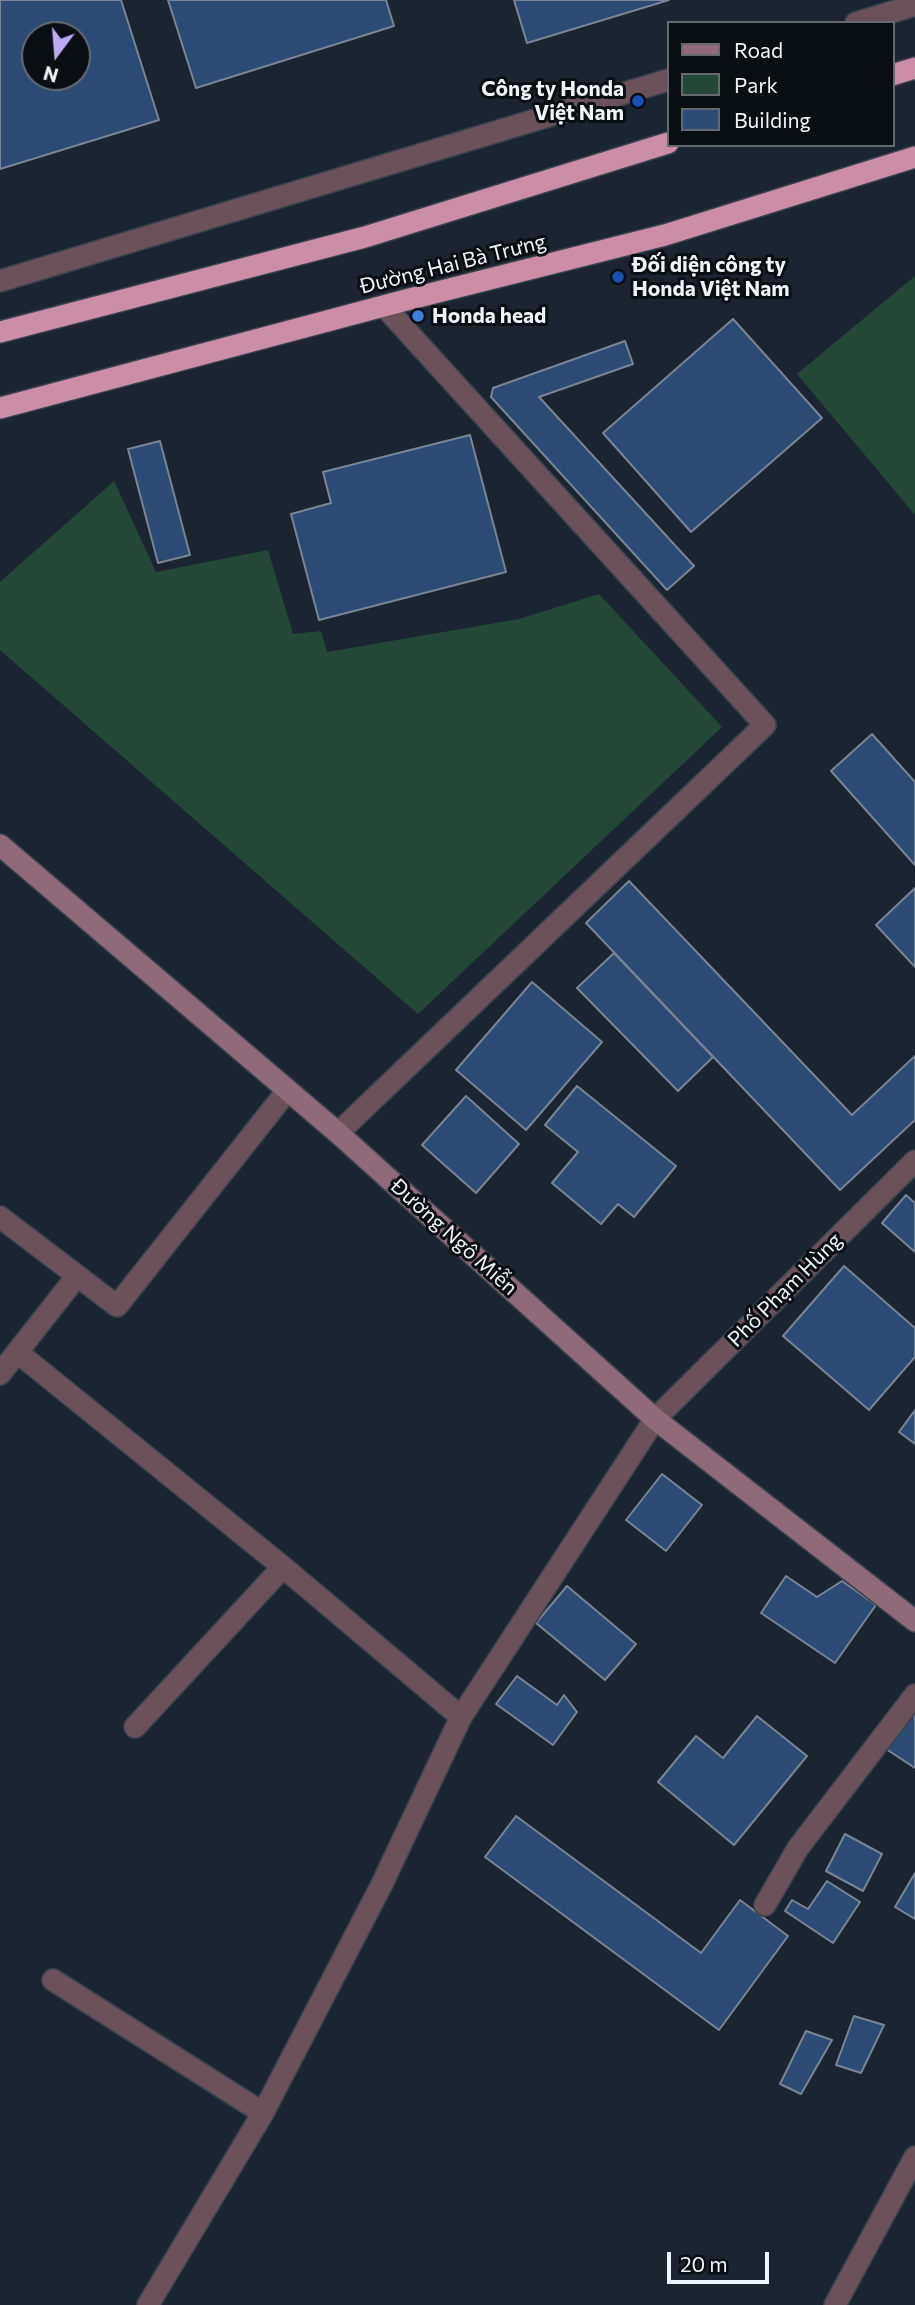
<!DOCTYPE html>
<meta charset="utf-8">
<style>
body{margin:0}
#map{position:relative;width:915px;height:2305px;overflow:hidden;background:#1b2531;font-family:Commissioner,sans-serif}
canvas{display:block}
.legend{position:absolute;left:667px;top:21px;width:228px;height:126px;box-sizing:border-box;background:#090e13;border:2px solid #656a71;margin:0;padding:9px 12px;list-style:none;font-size:21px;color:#eff5fe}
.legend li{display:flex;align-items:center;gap:14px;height:35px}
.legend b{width:35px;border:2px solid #656a71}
.north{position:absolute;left:21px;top:21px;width:70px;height:70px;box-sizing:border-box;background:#090e13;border:2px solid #656a71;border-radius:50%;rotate:196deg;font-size:19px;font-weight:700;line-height:28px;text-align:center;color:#eff5fe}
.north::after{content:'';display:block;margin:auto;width:24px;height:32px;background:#bcaaf5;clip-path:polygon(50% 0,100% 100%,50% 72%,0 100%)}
.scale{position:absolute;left:667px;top:2252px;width:102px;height:32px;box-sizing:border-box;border:4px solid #eff5fe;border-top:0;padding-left:9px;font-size:21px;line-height:24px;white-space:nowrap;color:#eff5fe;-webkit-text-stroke:5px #090e13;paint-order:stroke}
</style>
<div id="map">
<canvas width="915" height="2305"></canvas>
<ul class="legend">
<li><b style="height:9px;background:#916a79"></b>Road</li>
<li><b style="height:19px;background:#234837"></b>Park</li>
<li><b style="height:19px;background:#2b4b74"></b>Building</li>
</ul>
<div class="north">N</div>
<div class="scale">20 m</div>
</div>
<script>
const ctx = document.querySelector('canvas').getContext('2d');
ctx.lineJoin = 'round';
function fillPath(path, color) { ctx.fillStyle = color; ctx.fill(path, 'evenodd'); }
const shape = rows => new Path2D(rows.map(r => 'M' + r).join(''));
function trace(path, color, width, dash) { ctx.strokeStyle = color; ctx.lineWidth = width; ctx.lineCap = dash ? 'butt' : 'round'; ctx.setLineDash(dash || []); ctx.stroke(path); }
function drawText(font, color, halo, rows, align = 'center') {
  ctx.font = font + ' Commissioner,sans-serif'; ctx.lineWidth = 6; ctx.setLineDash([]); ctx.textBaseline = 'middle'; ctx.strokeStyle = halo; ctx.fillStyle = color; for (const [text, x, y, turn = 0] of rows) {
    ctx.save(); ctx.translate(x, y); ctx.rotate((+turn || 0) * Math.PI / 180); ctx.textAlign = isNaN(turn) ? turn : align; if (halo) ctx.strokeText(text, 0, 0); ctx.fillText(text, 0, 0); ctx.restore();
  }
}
fillPath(shape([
 [915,276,915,515,797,374],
 [114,481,156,572,268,550,293,634,321,631,327,652,519,619,599,594,722,727,418,1014,0,650,0,582]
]), '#234837');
const building = shape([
 [0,0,121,0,159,120,0,169,0,0],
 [35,35,77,35,77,77,35,77,35,35],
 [168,0,386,0,394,26,196,88,168,0],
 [514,0,669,0,527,43,514,0],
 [733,319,822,418,691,532,603,433,733,319],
 [625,341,633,364,539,397,694,566,667,590,491,397,493,388,625,341],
 [470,435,506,572,319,620,291,514,331,503,323,472,470,435],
 [160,441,190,555,158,563,128,449,160,441],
 [872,734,915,782,915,865,831,771,872,734],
 [629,881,852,1115,915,1056,915,1120,840,1190,586,923,629,881],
 [915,888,915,967,876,925,915,888],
 [614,953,713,1057,678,1091,577,988,614,953],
 [532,982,602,1042,526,1130,456,1070,532,982],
 [577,1086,676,1166,634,1217,618,1204,601,1224,552,1183,578,1152,545,1125,577,1086],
 [466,1096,519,1144,476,1193,422,1145,466,1096],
 [906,1195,915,1203,915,1252,882,1223,906,1195],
 [844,1266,915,1328,915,1357,869,1410,783,1336,844,1266],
 [915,1410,915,1444,899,1432,915,1410],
 [662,1474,702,1505,666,1551,626,1520,662,1474],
 [786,1576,817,1597,842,1581,876,1605,835,1663,761,1613,786,1576],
 [567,1586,636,1644,605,1680,536,1623,567,1586],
 [517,1676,557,1705,564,1695,577,1712,553,1745,496,1704,517,1676],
 [915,1703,915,1768,883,1747,915,1703],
 [757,1716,807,1756,734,1845,658,1782,696,1736,723,1758,757,1716],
 [516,1816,701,1953,740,1900,788,1936,719,2030,485,1857,516,1816],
 [845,1834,882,1854,863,1891,826,1871,845,1834],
 [915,1873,915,1919,895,1907,915,1873],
 [827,1881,860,1902,833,1943,785,1911,792,1900,808,1909,827,1881],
 [854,2016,884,2025,861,2073,836,2065,854,2016],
 [806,2031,832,2040,801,2094,780,2084,806,2031]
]);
fillPath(building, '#2b4b74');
trace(building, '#798494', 2);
const street = shape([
 [856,23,915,5],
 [0,281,668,80],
 [338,1133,765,725,384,306],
 [0,1217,117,1306,287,1091],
 [17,1352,283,1567,461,1717],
 [0,1374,77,1276],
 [135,1727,283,1567],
 [765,1905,798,1848,915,1695],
 [53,1980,263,2113],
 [148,2305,263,2113,381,1886,461,1717,655,1419,915,1161],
 [835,2305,915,2157]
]);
const secondary = shape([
 [0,845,338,1133,655,1419,915,1621]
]);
const highway = shape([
 [892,75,915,68],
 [0,332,365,237,668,143],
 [0,408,406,300,665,235,915,157]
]);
trace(street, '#39424e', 24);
trace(secondary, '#39424e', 24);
trace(highway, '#39424e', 24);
trace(street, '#6a515a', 21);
trace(secondary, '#916a79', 21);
trace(highway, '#cb8ea6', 21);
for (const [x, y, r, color] of [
 [638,101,7,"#1a4fb4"],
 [618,277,7,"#1a4fb4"],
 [418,316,7,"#3f7fe0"]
]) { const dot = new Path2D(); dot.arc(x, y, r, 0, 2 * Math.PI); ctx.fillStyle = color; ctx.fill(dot); trace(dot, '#090e13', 2.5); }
drawText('bold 21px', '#eff5fe', '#090e13', [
 ["Công ty Honda",624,89,"right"],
 ["Việt Nam",624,113,"right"],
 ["Đối diện công ty",632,265],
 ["Honda Việt Nam",632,289],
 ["Honda head",432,316]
], 'left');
drawText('21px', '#eff5fe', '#090e13', [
 ["Đường Hai Bà Trưng",453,264,-14],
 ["Đường Ngô Miễn",454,1237,42],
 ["Phố Phạm Hùng",785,1290,-45]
]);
</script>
